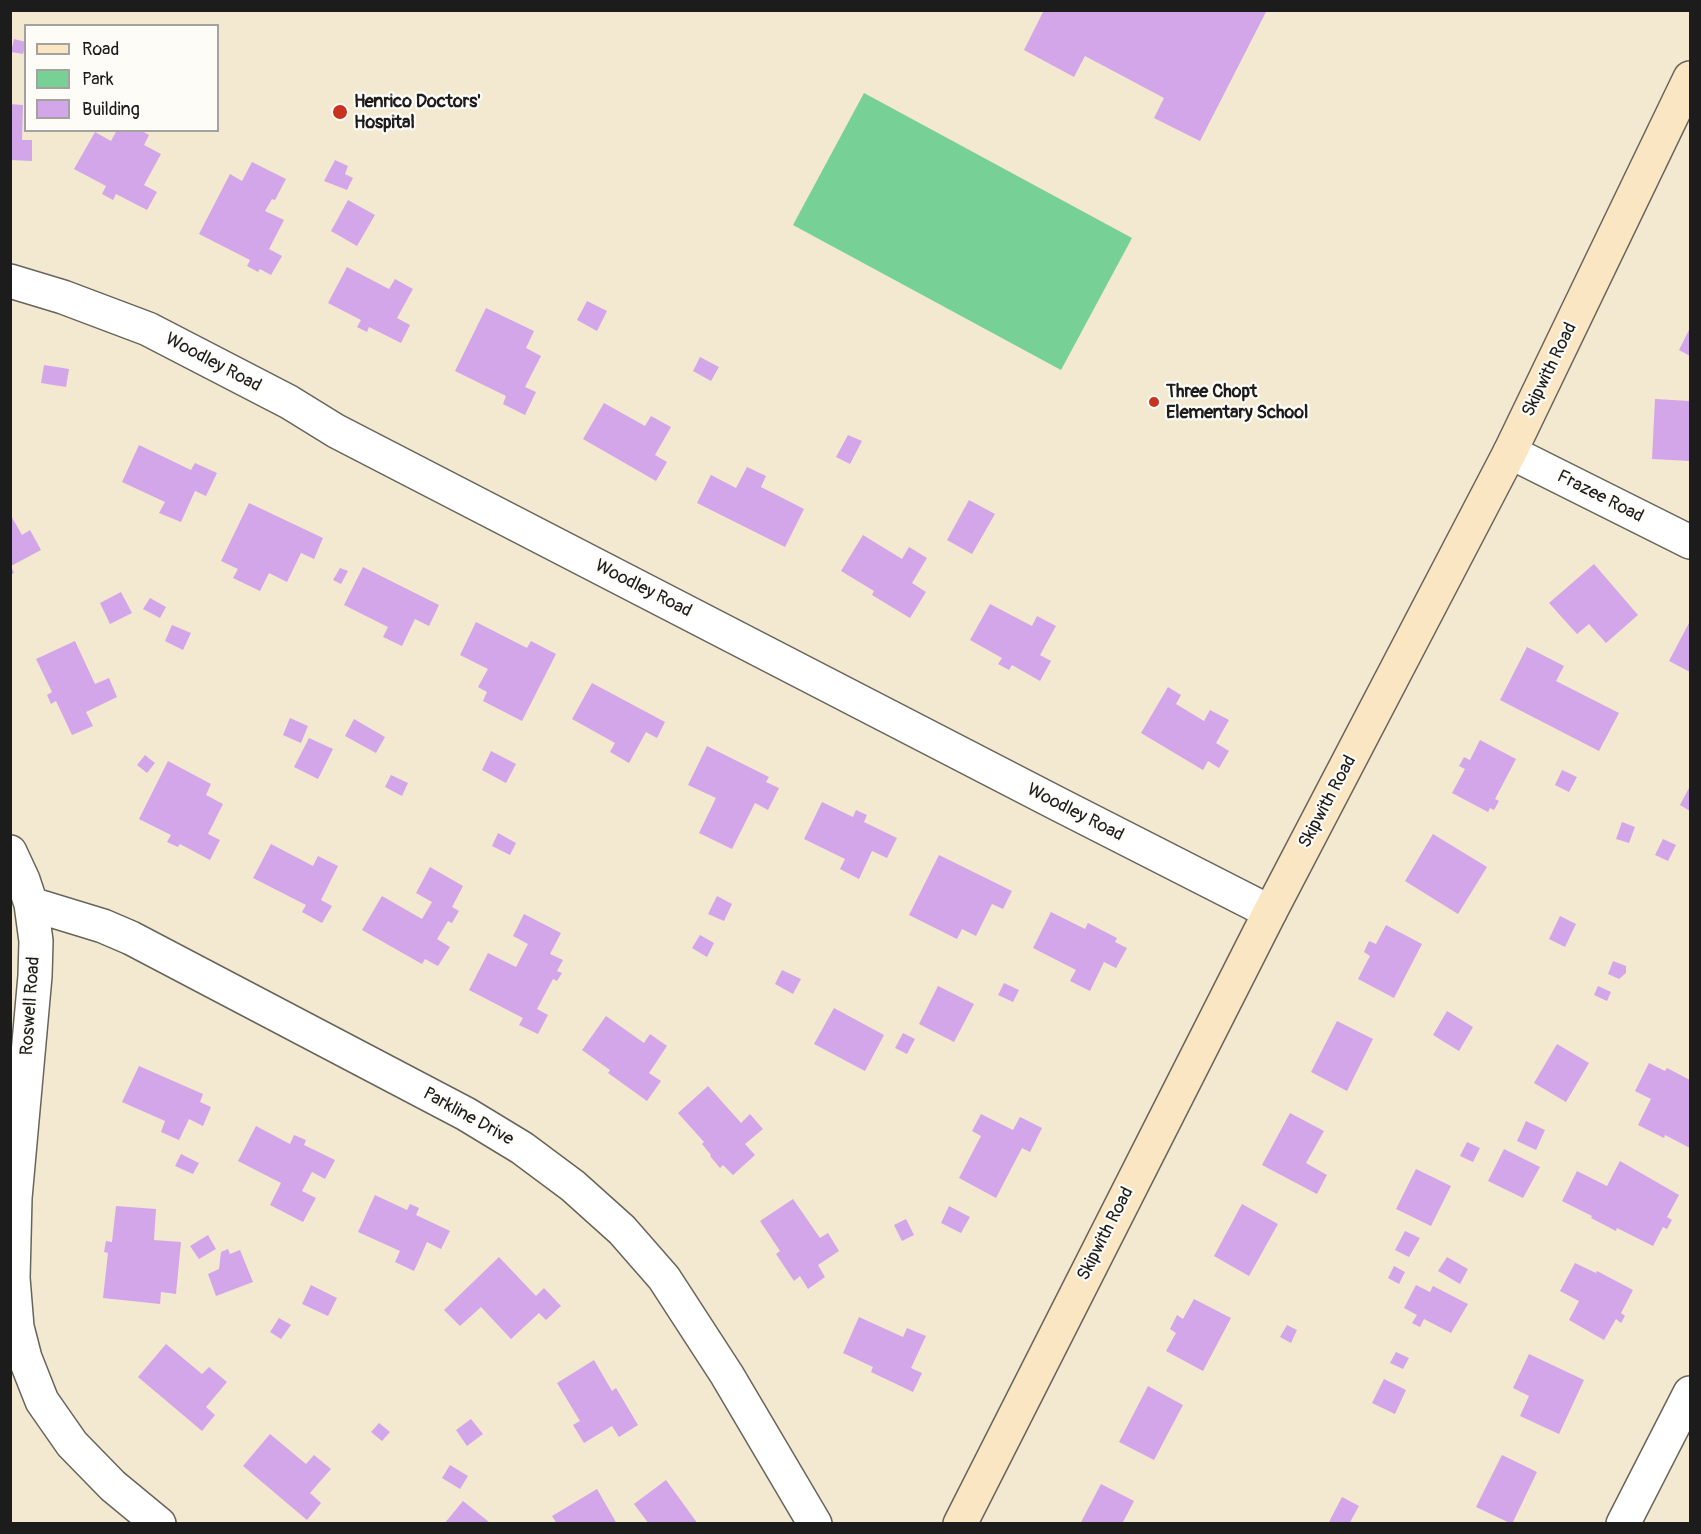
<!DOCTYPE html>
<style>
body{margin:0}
#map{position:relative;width:1701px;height:1534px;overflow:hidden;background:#f3e9d1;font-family:Pangolin,sans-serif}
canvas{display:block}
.frame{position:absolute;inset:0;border:12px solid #1c1c1c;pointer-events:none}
.legend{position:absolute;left:24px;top:24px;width:195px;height:108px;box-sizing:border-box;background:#fdfcf7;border:2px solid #a3a29f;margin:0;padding:8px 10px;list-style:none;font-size:18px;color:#1c1c1c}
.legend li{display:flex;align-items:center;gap:12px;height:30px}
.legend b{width:30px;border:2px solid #a3a29f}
</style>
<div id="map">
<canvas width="1701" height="1534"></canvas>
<div class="frame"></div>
<ul class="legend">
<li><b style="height:8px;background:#fbe6c3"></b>Road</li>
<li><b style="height:16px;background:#77d096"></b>Park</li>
<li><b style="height:16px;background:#d2a6e8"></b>Building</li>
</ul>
</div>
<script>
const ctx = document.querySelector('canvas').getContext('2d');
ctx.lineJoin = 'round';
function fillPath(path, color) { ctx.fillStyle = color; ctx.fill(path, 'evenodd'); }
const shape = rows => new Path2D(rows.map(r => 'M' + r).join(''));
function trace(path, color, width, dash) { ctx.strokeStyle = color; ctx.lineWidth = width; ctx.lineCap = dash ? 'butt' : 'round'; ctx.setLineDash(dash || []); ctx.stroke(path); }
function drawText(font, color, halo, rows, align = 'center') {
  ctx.font = font + ' Pangolin,sans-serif'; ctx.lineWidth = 4.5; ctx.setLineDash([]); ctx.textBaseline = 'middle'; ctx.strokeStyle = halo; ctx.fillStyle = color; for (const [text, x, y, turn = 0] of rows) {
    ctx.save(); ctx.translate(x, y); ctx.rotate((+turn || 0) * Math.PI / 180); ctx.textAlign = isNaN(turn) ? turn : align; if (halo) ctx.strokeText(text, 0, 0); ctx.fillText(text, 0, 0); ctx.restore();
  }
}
fillPath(shape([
 [864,93,1132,238,1061,370,793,225]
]), '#77d096');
fillPath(shape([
 [1044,10,1267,10,1200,141,1154,118,1164,98,1085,56,1074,77,1024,50],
 [14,39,26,42,23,54,11,52],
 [10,104,23,105,22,140,32,140,32,161,10,160],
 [117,130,140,130,149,135,144,145,161,154,144,185,157,192,147,210,116,194,113,200,102,194,106,186,74,169,95,132,111,141],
 [335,160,348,166,345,174,353,178,347,190,324,181],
 [252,162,286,179,275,200,272,199,265,211,284,220,269,249,282,256,271,275,260,269,258,272,247,266,250,260,199,234,230,174,242,181],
 [348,200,375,215,357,246,331,231],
 [347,267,389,289,395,279,413,289,397,318,410,325,401,343,369,327,367,332,357,327,361,320,328,303],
 [587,301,607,311,597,331,577,320],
 [486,308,534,331,526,348,541,356,525,387,536,392,525,415,503,404,506,396,455,371],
 [1690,328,1690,356,1679,350],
 [700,357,719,367,711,381,693,371],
 [44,365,69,369,66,387,41,383],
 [1655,399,1690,401,1690,461,1652,459],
 [604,403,645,426,651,416,671,427,655,455,667,462,656,481,583,439],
 [848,435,862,441,850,464,836,457],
 [139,445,191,470,195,463,217,473,206,496,195,491,181,522,159,513,165,502,122,482],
 [747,467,766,476,761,487,804,509,785,547,697,503,711,475,736,488],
 [969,500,995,514,972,554,947,540],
 [249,503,323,538,314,559,301,553,287,582,269,573,260,591,233,578,238,569,221,561],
 [10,514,22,535,30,530,41,550,11,566,14,573,10,575],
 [863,535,902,559,909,547,927,558,912,583,926,592,910,618,872,595,874,591,841,571],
 [1594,564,1638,615,1606,643,1589,624,1577,634,1549,603],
 [363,567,439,605,429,626,415,619,402,646,383,637,388,627,344,605],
 [340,568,348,571,341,584,333,580],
 [121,592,132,613,110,624,100,603],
 [150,598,166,607,160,618,143,609],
 [990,604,1032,626,1037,616,1056,626,1040,655,1051,661,1040,681,1012,665,1009,670,998,664,1002,658,970,640],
 [1690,621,1690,672,1669,661],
 [476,622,527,648,531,641,556,654,522,721,483,701,487,692,478,687,488,669,460,655],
 [172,625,191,633,183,650,165,641],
 [75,641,95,684,109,678,117,697,86,712,93,726,72,735,56,701,51,704,47,695,52,692,36,659],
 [1527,647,1564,666,1556,681,1619,713,1599,751,1500,700],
 [592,683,665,722,657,738,646,732,629,763,610,752,615,743,572,719],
 [1168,687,1181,695,1176,704,1204,721,1210,710,1229,720,1216,743,1229,751,1219,768,1208,761,1203,770,1141,733],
 [290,718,308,726,301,743,283,735],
 [354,719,385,737,376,753,345,736],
 [309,738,333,749,318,779,294,767],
 [1480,740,1516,759,1495,799,1499,801,1494,810,1490,808,1488,812,1452,793,1465,769,1459,766,1464,757,1470,760],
 [707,746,769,777,766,782,779,788,768,810,755,803,732,849,699,833,716,798,688,785],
 [491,751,516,764,506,783,482,770],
 [145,755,155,763,147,773,137,765],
 [168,761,211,784,206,795,223,804,208,834,220,840,210,860,180,844,178,847,167,842,171,835,139,819],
 [1562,770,1577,777,1569,792,1555,785],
 [391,775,408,783,402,796,385,787],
 [1690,786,1690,811,1680,805],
 [822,802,853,817,856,810,867,815,864,822,897,838,887,858,872,851,859,879,840,869,845,859,804,839],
 [1622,822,1635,827,1629,843,1616,839],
 [498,833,516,843,510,855,492,846],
 [1433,834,1487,867,1458,914,1405,881],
 [1663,839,1676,845,1668,861,1655,855],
 [271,844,313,866,318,856,338,866,321,900,332,906,322,923,302,912,306,905,253,878],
 [939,855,1012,891,1003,909,992,904,976,936,962,929,957,939,909,915],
 [430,867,463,886,452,907,459,911,452,923,448,921,437,939,450,947,438,966,425,959,422,964,362,930,382,896,422,919,432,902,416,893],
 [717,896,732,904,724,921,708,914],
 [1051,912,1085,929,1088,923,1117,938,1115,942,1127,948,1116,968,1104,962,1090,991,1070,981,1076,970,1033,948],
 [524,914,561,933,550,954,563,960,557,971,562,973,557,981,553,979,537,1009,548,1015,538,1034,519,1025,523,1018,469,990,488,953,516,967,528,944,513,936],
 [1560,916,1576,924,1565,947,1549,939],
 [1386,925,1422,944,1394,998,1358,979,1370,956,1364,952,1369,941,1376,944],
 [700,935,714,943,707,957,692,948],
 [1613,961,1626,966,1626,973,1619,979,1608,974],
 [782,970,801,979,793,994,775,984],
 [1004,983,1019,990,1013,1002,998,995],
 [938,986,974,1004,954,1042,919,1024],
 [1598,986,1611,992,1607,1001,1594,995],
 [834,1008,884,1035,865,1071,814,1044],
 [1447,1011,1473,1027,1459,1051,1433,1035],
 [606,1016,644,1043,650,1034,667,1046,649,1073,661,1081,647,1101,608,1073,610,1070,582,1050],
 [1337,1021,1373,1039,1347,1091,1311,1072],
 [903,1033,915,1039,907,1054,895,1048],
 [1557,1044,1589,1063,1566,1102,1534,1083],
 [1649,1063,1665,1071,1667,1068,1690,1080,1690,1148,1665,1135,1664,1138,1638,1125,1651,1099,1635,1091],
 [139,1066,203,1094,200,1102,211,1107,203,1126,189,1119,179,1140,161,1132,165,1121,122,1102],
 [708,1086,741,1123,750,1114,763,1129,745,1144,755,1155,733,1175,723,1165,720,1168,710,1156,711,1155,702,1144,704,1142,678,1113],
 [1290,1113,1324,1131,1306,1163,1327,1175,1317,1194,1262,1165],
 [981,1114,1013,1130,1020,1117,1042,1128,1030,1152,1022,1148,996,1198,959,1178,981,1136,972,1131],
 [1526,1121,1545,1130,1536,1150,1517,1141],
 [256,1126,290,1144,294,1135,306,1140,304,1145,335,1160,325,1179,312,1172,302,1191,316,1198,303,1222,270,1205,281,1183,238,1161],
 [1467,1142,1480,1148,1473,1162,1460,1156],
 [1504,1149,1540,1167,1523,1198,1488,1181],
 [181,1154,199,1163,193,1174,175,1166],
 [1620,1161,1679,1195,1667,1217,1672,1220,1667,1229,1663,1227,1653,1246,1617,1228,1616,1231,1591,1218,1592,1216,1562,1201,1577,1171,1607,1186],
 [1416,1169,1451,1186,1431,1226,1396,1209],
 [375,1195,407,1210,410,1204,419,1208,416,1215,450,1231,441,1249,427,1242,414,1271,395,1262,400,1251,358,1232],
 [793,1199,820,1238,828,1233,839,1251,818,1265,825,1277,808,1289,800,1276,794,1281,776,1254,780,1251,760,1221],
 [1242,1204,1278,1224,1249,1276,1214,1256],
 [116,1206,156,1209,154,1240,181,1242,176,1294,161,1292,160,1304,103,1298,108,1253,104,1252,106,1241,112,1242],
 [949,1206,970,1217,961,1233,941,1223],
 [906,1219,914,1235,902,1241,894,1225],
 [1405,1231,1420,1238,1409,1257,1395,1250],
 [208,1235,216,1249,199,1259,190,1246],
 [228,1249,230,1254,240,1250,253,1282,216,1296,208,1274,219,1269,221,1252],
 [499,1257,536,1296,544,1288,561,1306,546,1320,539,1313,511,1339,481,1307,460,1326,444,1310],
 [1447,1257,1468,1269,1460,1284,1438,1271],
 [1575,1263,1596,1273,1597,1271,1633,1290,1621,1313,1625,1316,1621,1323,1616,1319,1604,1340,1569,1320,1579,1301,1560,1291],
 [1394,1266,1405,1272,1399,1284,1388,1278],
 [311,1285,337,1298,328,1316,302,1304],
 [1416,1285,1430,1292,1433,1286,1468,1304,1451,1333,1424,1319,1420,1327,1412,1323,1417,1315,1404,1308],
 [1194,1299,1231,1318,1203,1371,1166,1351,1176,1333,1170,1329,1177,1315,1183,1319],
 [859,1317,903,1337,907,1328,926,1336,911,1368,922,1373,913,1392,871,1372,873,1367,843,1353],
 [279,1318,291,1325,281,1339,270,1332],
 [1287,1325,1297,1330,1291,1343,1280,1337],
 [166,1344,202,1374,209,1367,227,1382,206,1407,215,1415,202,1431,138,1377],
 [1396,1352,1409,1358,1403,1369,1390,1363],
 [1529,1354,1584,1380,1559,1434,1520,1416,1529,1396,1513,1388],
 [594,1360,612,1391,616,1388,638,1425,619,1437,612,1426,584,1443,573,1425,580,1421,557,1383],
 [1384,1379,1406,1390,1395,1414,1372,1403],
 [1148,1386,1183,1405,1154,1460,1119,1442],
 [471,1419,483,1434,467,1446,456,1430],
 [379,1423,390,1432,382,1441,371,1432],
 [270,1434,306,1464,314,1455,331,1469,310,1493,321,1503,307,1520,243,1466],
 [1502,1455,1537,1472,1512,1524,1476,1507],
 [450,1465,468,1476,460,1489,442,1478],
 [666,1480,698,1524,649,1524,634,1504],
 [1101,1484,1134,1501,1122,1524,1080,1524],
 [597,1489,617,1524,557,1524,552,1516],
 [1342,1497,1359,1506,1349,1524,1332,1524,1329,1522],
 [463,1501,489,1522,488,1524,444,1524]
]), '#d2a6e8');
const minor = shape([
 [10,281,63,297,148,329,289,402,336,431,1058,804,1270,912],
 [1510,452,1690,542],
 [10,852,23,880,31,904,103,926,131,938,466,1114,522,1148,573,1186,622,1230,664,1278,727,1375,815,1524],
 [31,904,36,941,35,976,15,1198,13,1278,17,1327,25,1358,42,1401,72,1444,113,1486,159,1524],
 [1623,1524,1690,1393]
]);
const secondary = shape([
 [960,1524,1270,912,1510,452,1690,78]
]);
trace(minor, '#67645b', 36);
trace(secondary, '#67645b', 36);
trace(minor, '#fff', 33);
trace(secondary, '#fbe6c3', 33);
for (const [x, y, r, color] of [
 [340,112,8,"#c8321e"],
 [1154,402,6,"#c8321e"]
]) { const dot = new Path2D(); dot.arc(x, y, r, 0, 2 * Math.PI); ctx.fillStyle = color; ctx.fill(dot); trace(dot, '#fdfcf7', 2); }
drawText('bold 18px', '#1c1c1c', '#fdfcf7', [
 ["Henrico Doctors'",354,102],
 ["Hospital",354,123],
 ["Three Chopt",1166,392],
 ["Elementary School",1166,413]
], 'left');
drawText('18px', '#1c1c1c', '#fdfcf7', [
 ["Woodley Road",213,363,28],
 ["Skipwith Road",1550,370,-64],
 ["Frazee Road",1600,497,27],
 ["Woodley Road",643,589,27],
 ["Skipwith Road",1328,802,-62],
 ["Woodley Road",1075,813,27],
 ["Roswell Road",31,1006,-86],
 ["Parkline Drive",468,1117,29],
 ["Skipwith Road",1106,1234,-63]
]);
</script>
